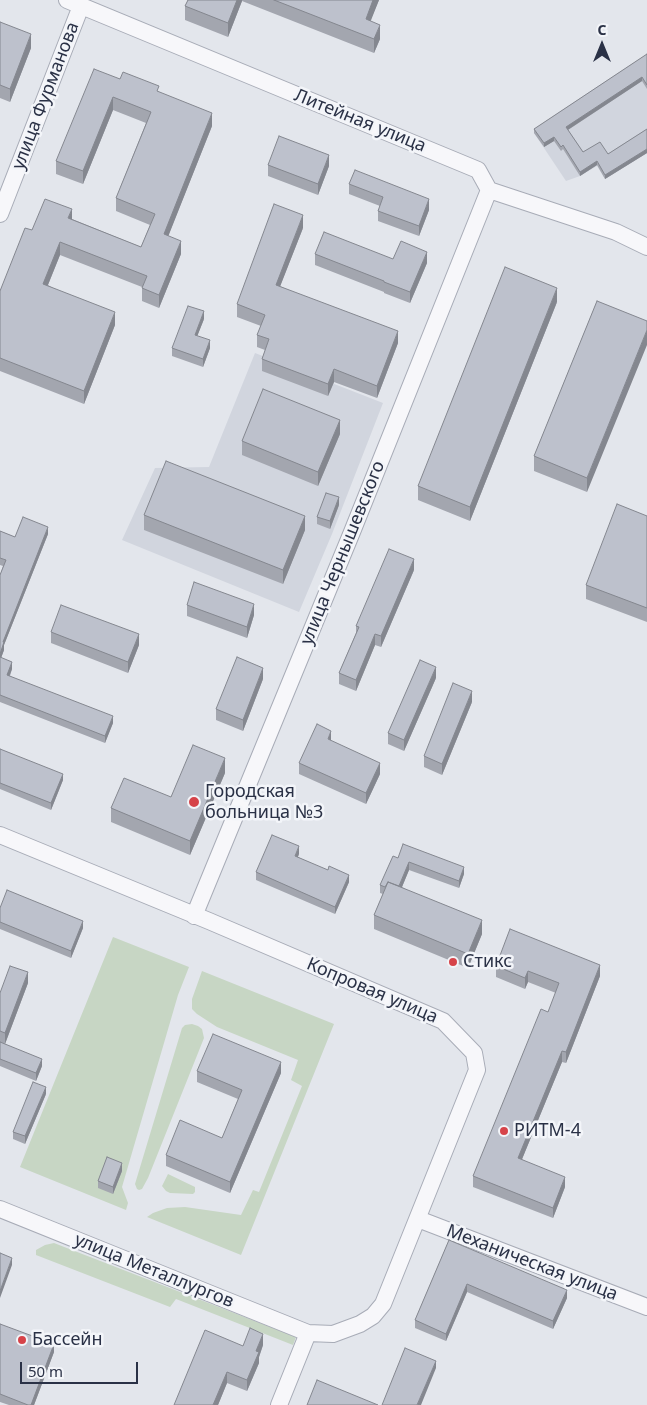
<!DOCTYPE html>
<meta charset="utf-8">
<style>
body{margin:0}
#map{position:relative;width:647px;height:1405px;overflow:hidden;background:#e3e6ec;font-family:"Noto Sans",sans-serif}
canvas{display:block}
.north{position:absolute;left:577px;top:20px;width:50px;height:50px;-webkit-text-stroke:4px #f3f5f9;paint-order:stroke;rotate:0deg;font-size:14px;font-weight:700;line-height:20px;text-align:center;color:#2a3146}
.north::after{content:'';display:block;margin:auto;width:18px;height:22px;background:#2a3146;clip-path:polygon(50% 0,100% 100%,50% 72%,0 100%)}
.scale{position:absolute;left:20px;top:1362px;width:118px;height:22px;box-sizing:border-box;border:2px solid #2a3146;border-top:0;padding-left:6px;font-size:15px;line-height:18px;white-space:nowrap;color:#2a3146;-webkit-text-stroke:4px #f3f5f9;paint-order:stroke}
</style>
<div id="map">
<canvas width="647" height="1405"></canvas>
<div class="north">С</div>
<div class="scale">50 m</div>
</div>
<script>
const ctx = document.querySelector('canvas').getContext('2d');
ctx.lineJoin = 'round';
function fillPath(path, color) { ctx.fillStyle = color; ctx.fill(path, 'evenodd'); }
const shape = rows => new Path2D(rows.map(r => 'M' + r).join(''));
function trace(path, color, width, dash) { ctx.strokeStyle = color; ctx.lineWidth = width; ctx.lineCap = dash ? 'butt' : 'round'; ctx.setLineDash(dash || []); ctx.stroke(path); }
function drawText(font, color, halo, rows, align = 'center') {
  ctx.font = font + ' "Noto Sans",sans-serif'; ctx.lineWidth = 5; ctx.setLineDash([]); ctx.textBaseline = 'middle'; ctx.strokeStyle = halo; ctx.fillStyle = color; for (const [text, x, y, turn = 0] of rows) {
    ctx.save(); ctx.translate(x, y); ctx.rotate((+turn || 0) * Math.PI / 180); ctx.textAlign = isNaN(turn) ? turn : align; if (halo) ctx.strokeText(text, 0, 0); ctx.fillText(text, 0, 0); ctx.restore();
  }
}
fillPath(shape([
 [647,58,647,153,605,179,597,166,580,176,566,181,534,133],
 [255,353,383,403,332,534,299,612,122,540,155,468,209,467]
]), '#d1d5de');
fillPath(shape([
 [113,937,189,967,178,995,122,1187,128,1203,126,1210,20,1167],
 [202,971,334,1024,241,1255,147,1217,153,1213,167,1208,185,1207,241,1215,253,1190,259,1192,302,1086,291,1080,298,1060,217,1027,197,1014,192,1009,192,999],
 [192,1024,198,1026,202,1029,204,1038,148,1178,142,1189,139,1190,137,1189,135,1184,182,1028,185,1025],
 [168,1174,195,1187,195,1192,193,1194,170,1193,166,1191,162,1186],
 [54,1243,296,1337,293,1345,176,1299,170,1307,36,1255,36,1250,45,1245]
]), '#c7d6c4');
const minor = shape([
 [67,0,478,170,489,190,616,232,647,247],
 [0,214,81,6],
 [0,835,209,921,443,1021,474,1053,477,1070,383,1304,373,1316,360,1324,333,1334,308,1333,279,1405],
 [194,916,352,532,489,190],
 [0,1209,308,1333],
 [418,1219,647,1307]
]);
trace(minor, '#a8acb7', 18);
trace(minor, '#f7f7fa', 16);
fillPath(shape([
 [188,0,379,0,370,21,380,39,374,53,242,1,228,37,185,20,185,6],
 [0,22,31,48,10,102,0,98],
 [647,54,647,89,642,81,568,130,583,152,608,154,647,129,647,153,605,179,597,165,580,176,563,149,561,151,554,141,544,147,534,133,534,129],
 [120,79,159,92,212,126,168,236,181,254,159,308,142,301,142,287,60,255,48,285,115,325,84,404,0,371,0,291,32,230,72,219,141,247,150,225,116,211,116,198,146,123,113,110,83,184,56,174,56,161],
 [268,165,329,166,318,195,268,176],
 [349,184,429,210,419,236,378,221,378,211,380,206,349,194],
 [303,228,280,286,398,343,377,398,334,382,328,396,262,371,262,359,265,350,257,347,257,335,261,326,237,317,237,304],
 [315,254,393,259,427,263,410,303,384,293,384,292,315,265],
 [597,301,587,492,534,471,534,456],
 [557,302,470,521,418,500,418,486],
 [204,319,197,336,210,348,203,367,172,356,172,348],
 [340,434,318,486,242,455,242,441],
 [339,505,330,529,317,524,317,517],
 [144,515,305,530,283,584,144,530],
 [647,516,647,622,586,599,586,585],
 [0,531,15,537,48,534,4,645,4,650,1,658,12,669,10,676,113,723,105,743,0,702,0,575,3,566,0,565],
 [414,570,381,647,375,645,356,691,339,684,339,673,356,633,356,626],
 [187,605,254,615,247,638,187,616],
 [51,632,139,645,128,673,51,643],
 [436,678,404,751,388,744,388,733],
 [263,679,243,731,216,720,216,709],
 [472,702,442,775,424,767,424,756],
 [0,749,63,780,51,810,0,789],
 [299,763,380,774,366,804,299,774],
 [225,773,190,855,111,822,111,808,171,797],
 [299,854,298,857,349,882,335,914,256,880,256,872],
 [398,858,464,874,459,888,409,870,402,887,482,934,468,968,374,929,374,915,383,894,380,893,380,885],
 [0,908,83,928,71,958,0,929],
 [496,966,600,976,566,1063,562,1062,522,1159,565,1187,553,1218,473,1187,473,1176,548,1012,556,993,528,982,525,989,496,977],
 [28,983,5,1044,42,1066,36,1081,0,1066,0,993],
 [197,1071,281,1073,230,1193,166,1166,166,1155,222,1138,238,1099,197,1082],
 [46,1094,25,1144,13,1139,13,1132],
 [122,1171,113,1194,98,1188,98,1181],
 [449,1240,567,1298,553,1329,467,1292,446,1341,415,1328,415,1320],
 [0,1324,54,1352,34,1405,9,1405,0,1402],
 [263,1345,259,1357,259,1363,247,1391,227,1383,218,1405,174,1405,243,1346]
]), '#a3a6af');
fillPath(shape([
 [237,0,242,0,242,1,228,37,228,23],
 [373,0,379,0,366,33,366,19],
 [380,25,380,39,374,53,374,39],
 [31,34,31,48,10,102,10,89],
 [642,77,642,81,566,131,566,127],
 [113,97,113,110,83,184,83,171],
 [212,113,212,126,164,247,164,234],
 [554,137,554,141,544,147,544,143],
 [647,149,647,153,605,179,605,175],
 [329,155,329,166,318,195,318,184],
 [597,161,597,165,580,176,580,172],
 [429,199,429,210,419,236,419,226],
 [72,209,72,222,68,218],
 [303,215,303,228,276,297,276,285],
 [181,241,181,254,159,308,159,295],
 [60,242,60,255,43,297,43,284],
 [427,252,427,263,410,303,410,292],
 [557,288,557,302,470,521,470,507],
 [204,311,204,319,195,342,195,335],
 [115,312,115,325,84,404,84,391],
 [647,330,647,345,587,492,587,478],
 [398,331,398,343,377,398,377,386],
 [210,340,210,348,203,367,203,359],
 [334,369,334,382,328,396,328,384],
 [340,420,340,434,318,486,318,472],
 [339,497,339,505,330,529,330,521],
 [305,516,305,530,283,584,283,570],
 [48,527,48,534,4,645,4,650,0,661,0,654,3,642],
 [414,559,414,570,381,647,381,636],
 [254,604,254,615,247,638,247,627],
 [139,634,139,645,128,673,128,662],
 [375,634,375,645,356,691,356,680],
 [12,662,12,669,7,682,7,675],
 [436,667,436,678,404,751,404,740],
 [263,668,263,679,243,731,243,720],
 [472,691,472,702,442,775,442,764],
 [113,716,113,723,105,743,105,736],
 [331,731,331,742,328,739],
 [225,758,225,773,190,855,190,841],
 [380,763,380,774,366,804,366,793],
 [63,774,63,780,51,810,51,803],
 [299,846,299,854,295,863,295,856],
 [409,862,409,870,397,899,397,892],
 [464,867,464,874,459,888,459,881],
 [349,875,349,882,335,914,335,907],
 [482,920,482,934,468,968,468,954],
 [83,921,83,928,71,958,71,951],
 [600,965,600,976,566,1063,566,1052],
 [528,971,528,982,525,989,525,978],
 [28,972,28,983,5,1044,5,1033],
 [562,1051,562,1062,518,1169,518,1158],
 [42,1059,42,1066,36,1081,36,1073],
 [281,1062,281,1073,230,1193,230,1182],
 [46,1087,46,1094,25,1144,25,1136],
 [122,1163,122,1171,113,1194,113,1187],
 [565,1177,565,1187,553,1218,553,1208],
 [12,1258,12,1265,0,1298,0,1291],
 [467,1284,467,1292,446,1341,446,1334],
 [567,1290,567,1298,553,1329,553,1321],
 [263,1334,263,1345,259,1357,259,1363,247,1391,247,1380,256,1351],
 [54,1344,54,1352,34,1405,31,1405],
 [436,1361,436,1368,421,1405,417,1405],
 [227,1372,227,1383,218,1405,213,1405]
]), '#84878f');
const building = shape([
 [188,0,237,0,228,23,185,6,188,0],
 [274,0,373,0,366,19,380,25,374,39,274,0],
 [0,22,31,34,10,89,0,85,0,22],
 [647,54,647,85,642,77,566,127,583,152,600,142,608,154,647,129,647,149,605,175,597,161,580,172,563,145,561,147,554,137,544,143,534,129,647,54],
 [94,69,120,79,123,72,159,86,157,91,212,113,164,234,181,241,159,295,142,288,147,276,60,242,43,284,115,312,84,391,0,358,0,291,25,228,32,230,45,199,72,209,68,218,141,247,155,214,116,198,151,112,113,97,83,171,56,161,94,69],
 [279,136,329,155,318,184,268,165,279,136],
 [355,170,429,199,419,226,378,211,383,197,349,184,355,170],
 [274,204,303,215,276,285,398,331,377,386,334,369,328,384,262,359,269,339,257,335,265,315,237,304,274,204],
 [324,232,393,259,401,241,427,252,410,292,384,282,384,281,315,254,324,232],
 [505,267,557,288,470,507,418,486,505,267],
 [597,301,647,321,647,330,587,478,534,456,597,301],
 [188,306,204,311,195,335,210,340,203,359,172,348,188,306],
 [263,389,340,420,318,472,242,441,263,389],
 [166,461,305,516,283,570,144,515,166,461],
 [326,493,339,497,330,521,317,517,326,493],
 [617,504,647,516,647,608,586,585,617,504],
 [23,517,48,527,3,642,4,642,0,654,0,575,6,560,0,558,0,531,15,537,23,517],
 [389,549,414,559,381,636,375,634,356,680,339,673,359,627,356,626,389,549],
 [194,582,254,604,247,627,187,605,194,582],
 [61,605,139,634,128,662,51,632,61,605],
 [0,657,12,662,7,675,113,716,105,736,0,695,0,657],
 [237,657,263,668,243,720,216,709,237,657],
 [420,660,436,667,404,740,388,733,420,660],
 [453,683,472,691,442,764,424,756,453,683],
 [317,724,331,731,328,739,380,763,366,793,299,763,317,724],
 [193,745,225,758,190,841,111,808,124,778,171,797,193,745],
 [0,749,63,774,51,803,0,783,0,749],
 [272,835,299,846,295,856,328,870,329,866,349,875,335,907,256,872,272,835],
 [403,844,464,867,459,881,409,862,399,886,388,882,385,887,380,885,393,856,398,858,403,844],
 [388,882,482,920,468,954,374,915,388,882],
 [7,890,83,921,71,951,0,922,0,908,7,890],
 [510,929,600,965,566,1052,562,1051,518,1158,565,1177,553,1208,473,1176,541,1009,548,1012,559,983,528,971,525,978,496,966,510,929],
 [10,966,28,972,5,1033,0,1031,0,993,10,966],
 [213,1034,281,1062,230,1182,166,1155,180,1120,222,1138,242,1090,197,1071,213,1034],
 [0,1042,42,1059,36,1073,0,1059,0,1042],
 [33,1082,46,1087,25,1136,13,1132,33,1082],
 [107,1157,122,1163,113,1187,98,1181,107,1157],
 [449,1240,567,1290,553,1321,467,1284,446,1334,415,1320,449,1240],
 [0,1253,12,1258,0,1291,0,1253],
 [0,1324,54,1344,31,1405,28,1405,0,1394,0,1324],
 [250,1328,263,1334,256,1351,259,1352,247,1380,227,1372,213,1405,174,1405,205,1330,243,1346,250,1328],
 [405,1348,436,1361,417,1405,382,1405,405,1348],
 [317,1380,378,1405,307,1405,317,1380]
]);
fillPath(building, '#bdc1cc');
trace(building, '#84878f', 1);
for (const [x, y, r, color] of [
 [194,802,6,"#d64349"],
 [453,962,5,"#d64349"],
 [504,1131,5,"#d64349"],
 [22,1340,5,"#d64349"]
]) { const dot = new Path2D(); dot.arc(x, y, r, 0, 2 * Math.PI); ctx.fillStyle = color; ctx.fill(dot); trace(dot, '#f3f5f9', 2); }
drawText('18px', '#2a3146', '#f3f5f9', [
 ["улица Фурманова",46,96,-69],
 ["Литейная улица",360,121,22],
 ["улица Чернышевского",343,553,-68],
 ["Копровая улица",372,991,23],
 ["Механическая улица",532,1263,21],
 ["улица Металлургов",154,1271,22]
]);
drawText('18px', '#2a3146', '#f3f5f9', [
 ["Городская",205,792],
 ["больница №3",205,813],
 ["Стикс",463,962],
 ["РИТМ-4",514,1131],
 ["Бассейн",32,1340]
], 'left');
</script>
